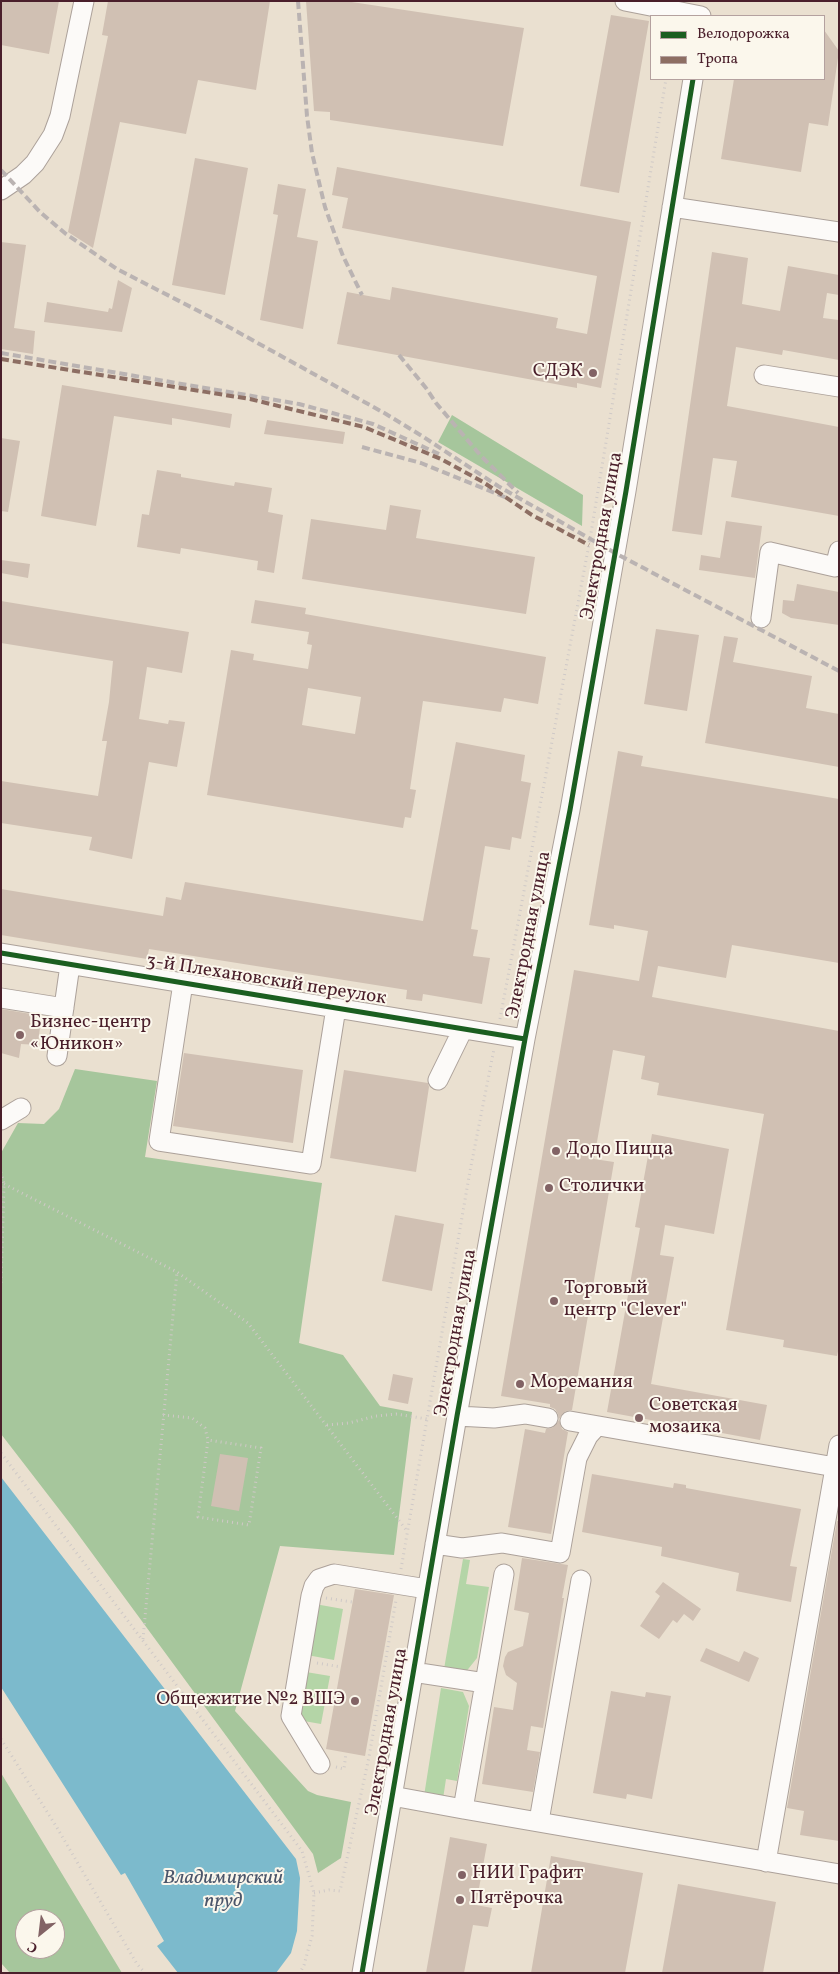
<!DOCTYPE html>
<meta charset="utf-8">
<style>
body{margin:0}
#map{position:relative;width:840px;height:1974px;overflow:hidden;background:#eae0d0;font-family:Vollkorn,serif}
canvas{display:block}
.frame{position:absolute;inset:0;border:2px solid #4a1f2b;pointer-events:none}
.legend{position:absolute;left:650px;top:15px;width:175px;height:65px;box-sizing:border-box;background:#fbf7ec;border:1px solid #b4a19f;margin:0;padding:6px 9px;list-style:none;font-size:15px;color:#4a1f2b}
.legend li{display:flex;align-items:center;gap:10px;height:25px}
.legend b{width:25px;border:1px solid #b4a19f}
.north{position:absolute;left:15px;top:1909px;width:50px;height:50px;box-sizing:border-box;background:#fbf7ec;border:1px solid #b4a19f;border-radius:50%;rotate:209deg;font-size:14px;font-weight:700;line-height:20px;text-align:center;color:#4a1f2b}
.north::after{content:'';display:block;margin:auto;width:18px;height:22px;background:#826365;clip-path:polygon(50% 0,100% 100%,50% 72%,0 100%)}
</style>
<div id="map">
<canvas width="840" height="1974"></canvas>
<div class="frame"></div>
<ul class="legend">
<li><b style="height:6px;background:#1b5e20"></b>Велодорожка</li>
<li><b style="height:6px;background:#8d6e63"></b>Тропа</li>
</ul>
<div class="north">С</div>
</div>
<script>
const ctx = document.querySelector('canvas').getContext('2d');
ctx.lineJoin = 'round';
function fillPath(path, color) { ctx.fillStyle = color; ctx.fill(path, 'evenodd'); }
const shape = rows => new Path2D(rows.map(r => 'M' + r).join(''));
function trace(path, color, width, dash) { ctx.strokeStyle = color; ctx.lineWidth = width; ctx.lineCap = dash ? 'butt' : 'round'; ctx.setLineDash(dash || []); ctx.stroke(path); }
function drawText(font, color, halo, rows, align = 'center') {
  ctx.font = font + ' Vollkorn,serif'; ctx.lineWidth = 4; ctx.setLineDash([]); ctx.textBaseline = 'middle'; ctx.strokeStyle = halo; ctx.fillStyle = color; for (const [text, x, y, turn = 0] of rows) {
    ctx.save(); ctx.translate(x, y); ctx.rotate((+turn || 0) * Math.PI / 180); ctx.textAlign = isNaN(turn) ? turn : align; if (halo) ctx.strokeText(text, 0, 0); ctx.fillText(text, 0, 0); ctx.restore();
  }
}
fillPath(shape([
 [463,1559,470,1560,466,1584,489,1587,477,1658,465,1673,444,1669],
 [315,1604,343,1609,334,1660,307,1655],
 [306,1672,330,1676,321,1724,298,1720],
 [441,1688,463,1692,469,1706,457,1781,446,1779,443,1799,424,1796]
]), '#b4d5a7');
fillPath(shape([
 [452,415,583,495,582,526,438,442],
 [75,1069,157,1081,145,1157,322,1183,299,1343,343,1355,380,1406,412,1412,394,1555,280,1546,235,1711,308,1791,317,1795,351,1802,341,1858,318,1873,313,1854,72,1526,1,1434,1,1153,18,1123,44,1124,59,1109],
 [1,1773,122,1973,10,1973,1,1963],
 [25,1919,55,1919,55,1949,25,1949]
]), '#a6c69c');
fillPath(shape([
 [1,1477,296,1859,300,1878,297,1931,291,1953,276,1973,178,1973,157,1946,164,1941,125,1873,121,1875,1,1687]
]), '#7cbacc');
fillPath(shape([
 [1,1,59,1,49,54,1,45],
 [108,1,270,1,256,90,198,80,186,134,120,122,93,248,68,232,108,36,102,35],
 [306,1,345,1,524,28,503,146,330,120,330,112,314,111],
 [611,15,649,21,619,193,580,186],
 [824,30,839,51,828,126,809,123,801,172,721,159,734,79,824,79],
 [195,158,248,168,225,295,172,285],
 [337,167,631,222,601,388,577,383,577,388,337,344,347,292,390,300,392,287,558,318,556,328,587,334,597,276,342,228,348,198,332,195],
 [278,184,306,189,297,237,318,241,303,329,260,320,278,215,273,214],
 [1,242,26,245,14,328,35,331,33,354,1,349],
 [712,252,748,258,742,304,780,311,788,266,839,275,839,295,827,293,823,318,839,320,839,360,783,350,782,355,736,347,727,406,839,427,839,516,731,497,737,461,713,458,702,535,672,531],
 [118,280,132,288,122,332,44,322,47,302,108,312,109,308,112,309],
 [62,385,232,414,230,428,172,418,172,425,114,416,96,526,41,516],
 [267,420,345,432,343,444,264,434],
 [1,438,20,441,8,512,1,511],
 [157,470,181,474,181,477,234,486,235,482,272,488,268,512,283,515,274,573,257,570,258,561,181,548,180,554,137,547,142,514,149,515],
 [390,505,421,510,416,538,535,557,526,614,302,579,311,519,386,530],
 [726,521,762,526,755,578,699,570,701,555,720,558],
 [1,560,30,564,28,578,1,573],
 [797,584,839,592,839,625,791,618,782,613,783,600,794,601],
 [255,600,306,608,305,614,546,657,538,704,504,698,501,712,423,701,410,789,416,790,411,818,405,817,403,828,207,795,231,650,254,654,253,660,308,669,312,645,307,644,309,632,251,623],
 [308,688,361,697,355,734,302,725],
 [1,601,189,632,182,673,147,667,139,719,168,724,169,720,185,722,177,767,149,762,132,859,89,850,92,837,1,823,1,781,98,796,107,741,102,741,109,702,113,661,1,643],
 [656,629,699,635,687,711,644,704],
 [724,636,738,638,733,662,812,676,806,708,839,714,839,767,705,743],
 [456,742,525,755,521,781,531,783,521,839,512,837,510,850,485,846,471,929,478,930,473,956,490,958,482,1004,423,994,422,1001,406,999,407,990,149,949,147,959,1,935,1,889,163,916,166,897,181,900,185,882,423,921],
 [618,751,643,756,641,766,839,799,839,963,732,945,726,978,658,966,652,997,839,1031,839,1347,837,1356,783,1347,784,1340,726,1330,764,1114,657,1095,659,1083,641,1079,645,1056,613,1050,594,1159,614,1162,572,1410,566,1411,559,1419,558,1414,555,1409,550,1407,550,1404,501,1396,574,970,639,981,648,931,614,925,614,929,589,925],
 [1,1009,31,1014,30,1023,40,1027,38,1045,21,1044,19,1058,1,1053],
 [184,1053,303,1070,293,1143,173,1126],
 [344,1070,428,1083,429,1087,416,1172,330,1158],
 [652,1134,729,1149,714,1234,665,1225,660,1255,674,1257,651,1384,767,1405,760,1440,607,1412,640,1228,635,1227],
 [395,1215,444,1224,432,1291,382,1281],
 [393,1374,413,1378,408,1404,388,1400],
 [559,1420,562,1429,568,1432,551,1534,508,1527,525,1429,545,1433,546,1429,552,1428],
 [220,1454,248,1458,239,1511,211,1506],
 [592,1474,673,1488,674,1483,686,1485,686,1488,801,1509,790,1566,797,1567,791,1602,736,1591,739,1573,661,1556,662,1547,582,1532],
 [837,1521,839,1521,839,1841,800,1835,804,1811,787,1808],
 [522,1558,568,1565,562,1598,564,1598,543,1728,531,1726,527,1750,540,1752,533,1792,482,1784,494,1707,513,1710,517,1683,506,1675,503,1666,505,1657,508,1652,523,1646,529,1613,514,1610],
 [663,1582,701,1609,693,1621,684,1614,677,1623,673,1620,659,1639,640,1626,660,1596,655,1592],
 [355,1589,394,1595,365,1756,326,1749],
 [706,1648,739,1662,744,1651,759,1658,749,1682,700,1661],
 [611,1691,645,1697,646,1692,671,1696,652,1799,627,1794,626,1799,593,1793],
 [450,1837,487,1844,476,1905,492,1908,488,1927,473,1925,464,1973,426,1973],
 [551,1856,643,1873,625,1973,531,1973],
 [678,1884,776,1902,763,1973,662,1973]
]), '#d0c0b3');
const minor = shape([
 [625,1,701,16],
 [1,190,23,175,35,163,53,135,60,116,84,1],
 [672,207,839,232],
 [764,375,839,387],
 [761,618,770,552,835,567,839,551],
 [1,953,525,1039],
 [183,983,159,1141,311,1164,336,1008],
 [1,998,64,1008],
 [57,1056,70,965],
 [438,1080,463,1029],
 [1,1120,21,1108],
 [457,1416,494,1418,525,1414,548,1418],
 [570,1421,835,1467],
 [435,1544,462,1548,502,1543,560,1553,577,1458,588,1436,597,1426],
 [413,1672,485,1683,463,1809,839,1874],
 [485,1683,504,1574],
 [320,1764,291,1716,311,1596,314,1586,319,1579,334,1574,427,1589],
 [392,1796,463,1809],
 [539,1821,581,1580],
 [766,1862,839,1445],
 [362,1973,457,1416,525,1039,570,810,626,491,693,79]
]);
trace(minor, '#aca19a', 21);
trace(shape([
 [500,1019,590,539,666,79],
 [1,1172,4,1184,1,1286],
 [4,1184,177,1272,248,1323,407,1531],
 [163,1415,192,1418,205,1428,208,1440,198,1517,249,1525,261,1448,208,1440],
 [327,1425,349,1423,376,1416,396,1414,427,1419],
 [1,1453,302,1851,314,1893,312,1936,304,1965,300,1973],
 [401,1569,470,1171,494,1049],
 [326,1598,352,1602],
 [143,1639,177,1272],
 [317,1663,341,1667],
 [1,1739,56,1826,137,1964,145,1973],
 [336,1767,344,1769,346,1753],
 [314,1893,329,1890,340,1891,369,1757,396,1600]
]), '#cfc9c7', 3, [1, 4]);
trace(minor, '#fcfaf8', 19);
trace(shape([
 [298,1,307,116,312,153,325,207,335,235,343,256,362,295],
 [1,170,40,212,66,234,117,269,218,321,386,414,422,436,498,486,615,553,839,671],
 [1,353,299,404,373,424,439,454],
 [399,355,426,388,436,403,481,456,518,493],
 [362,447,421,463,507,498]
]), '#bab3b2', 4, [8, 4]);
trace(shape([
 [1,359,250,399,364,427,441,459,483,482,532,515,589,545]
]), '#8d6e63', 4, [8, 4]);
trace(shape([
 [1,953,525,1039],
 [362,1973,457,1416,525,1039,570,810,626,491,693,79]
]), '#1b5e20', 5);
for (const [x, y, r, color] of [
 [593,373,5,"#826365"],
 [20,1035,5,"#826365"],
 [556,1151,5,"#826365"],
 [549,1188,5,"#826365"],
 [554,1301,5,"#826365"],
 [520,1384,5,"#826365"],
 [639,1418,5,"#826365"],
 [355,1701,5,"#826365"],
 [462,1875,5,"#826365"],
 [460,1900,5,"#826365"]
]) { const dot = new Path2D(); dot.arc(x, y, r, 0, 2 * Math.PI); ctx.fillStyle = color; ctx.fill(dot); trace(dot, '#fbf7ec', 2); }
drawText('19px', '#4a1f2b', '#fbf7ec', [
 ["СДЭК",583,373,"right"],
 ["Бизнес-центр",30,1024],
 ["«Юникон»",30,1046],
 ["Додо Пицца",566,1151],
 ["Столички",559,1188],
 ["Торговый",564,1290],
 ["центр \"Clever\"",564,1312],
 ["Моремания",530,1384],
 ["Советская",649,1407],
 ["мозаика",649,1429],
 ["Общежитие №2 ВШЭ",345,1701,"right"],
 ["НИИ Графит",472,1875],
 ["Пятёрочка",470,1900]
], 'left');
drawText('19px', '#4a1f2b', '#fbf7ec', [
 ["Электродная улица",603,536,-80],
 ["Электродная улица",530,935,-79],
 ["3-й Плехановский переулок",266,981,9],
 ["Электродная улица",457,1333,-80],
 ["Электродная улица",388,1732,-80]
]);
drawText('italic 20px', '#4b566b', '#fbf7ec', [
 ["Владимирский",223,1879],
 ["пруд",223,1902]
]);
</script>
